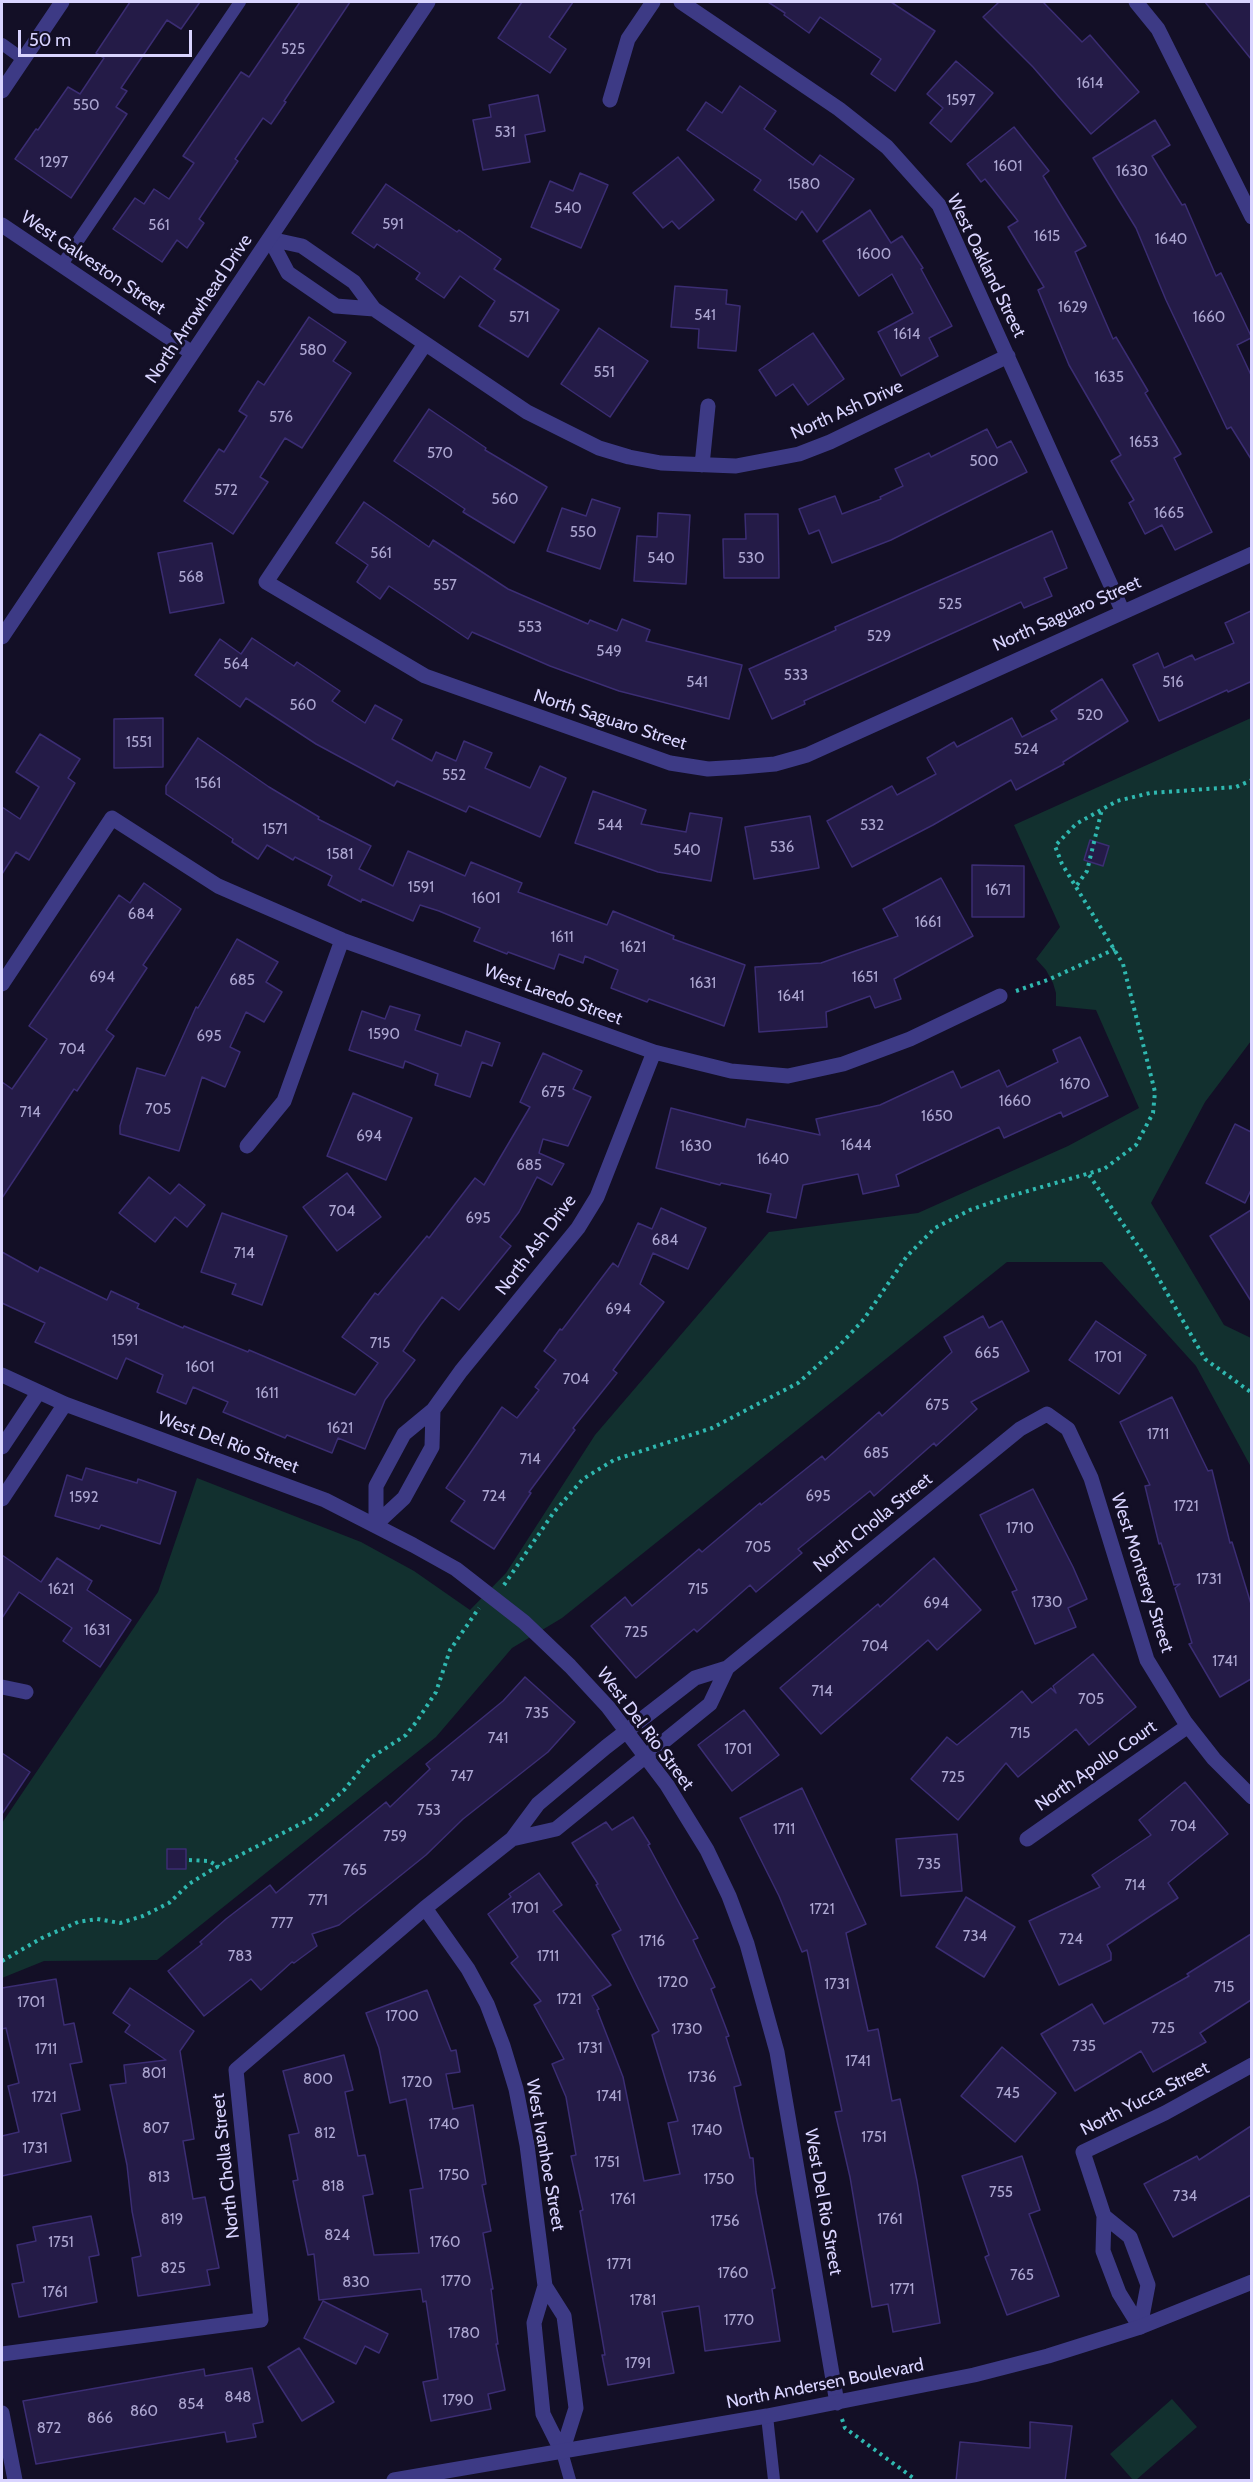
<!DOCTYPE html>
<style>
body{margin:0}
#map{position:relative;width:1253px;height:2482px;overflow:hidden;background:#130f26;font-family:Cabin,sans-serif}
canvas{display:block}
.frame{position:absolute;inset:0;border:3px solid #d9d4ff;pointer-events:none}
.scale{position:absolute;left:18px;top:30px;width:174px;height:27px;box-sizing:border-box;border:3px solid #d9d4ff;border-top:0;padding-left:8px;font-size:18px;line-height:21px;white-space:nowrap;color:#d9d4ff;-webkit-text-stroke:4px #130f26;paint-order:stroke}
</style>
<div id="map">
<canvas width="1253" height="2482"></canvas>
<div class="frame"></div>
<div class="scale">50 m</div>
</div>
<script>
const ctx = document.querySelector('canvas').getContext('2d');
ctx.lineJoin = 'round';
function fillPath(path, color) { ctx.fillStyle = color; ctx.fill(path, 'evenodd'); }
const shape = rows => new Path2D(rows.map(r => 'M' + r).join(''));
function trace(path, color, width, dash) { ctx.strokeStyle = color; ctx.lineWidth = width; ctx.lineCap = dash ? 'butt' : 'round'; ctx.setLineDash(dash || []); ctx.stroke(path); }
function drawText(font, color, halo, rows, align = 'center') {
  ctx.font = font + ' Cabin,sans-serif'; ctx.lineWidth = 6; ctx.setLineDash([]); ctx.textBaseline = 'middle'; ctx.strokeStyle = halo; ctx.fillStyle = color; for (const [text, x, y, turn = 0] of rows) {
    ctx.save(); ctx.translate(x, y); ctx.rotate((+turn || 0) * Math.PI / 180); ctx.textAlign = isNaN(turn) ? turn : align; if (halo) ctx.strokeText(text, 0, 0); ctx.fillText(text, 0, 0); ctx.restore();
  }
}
fillPath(shape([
 [1251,718,1251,1041,1205,1102,1151,1203,1224,1325,1251,1338,1251,1467,1196,1366,1102,1262,1007,1262,562,1618,512,1648,436,1737,157,1960,44,1961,2,1978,2,1823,158,1592,197,1478,361,1542,414,1571,470,1610,506,1573,595,1435,769,1232,918,1213,1068,1146,1139,1108,1096,1010,1056,1006,1056,993,1053,983,1046,970,1036,959,1060,927,1014,825],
 [1172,2399,1197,2427,1136,2480,1133,2480,1110,2454]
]), '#12302f');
const building = shape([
 [130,2,200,2,181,29,167,20,121,88,127,91,116,107,127,114,71,198,15,159,36,129,38,130,68,87,80,94,104,58,96,53,130,2],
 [300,2,350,2,284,101,286,102,271,124,263,118,235,159,238,161,199,219,204,223,187,248,177,240,162,262,113,229,135,198,144,204,154,189,169,199,194,163,183,156,241,72,249,77,300,2],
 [522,2,573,2,549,37,566,49,550,73,498,38,522,2],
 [768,2,891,2,935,31,895,91,871,74,881,59,820,17,809,33,784,15,785,13,768,2],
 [999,2,1043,2,1082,42,1090,35,1139,92,1091,134,1033,67,983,17,999,2],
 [1205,2,1251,2,1251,59,1205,2],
 [956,61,993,93,951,142,930,123,943,108,927,94,956,61],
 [740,86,776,111,764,129,813,165,820,155,854,179,817,232,802,211,796,220,754,190,761,180,687,130,706,102,722,113,740,86],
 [538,95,545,131,525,135,530,162,483,170,473,120,491,117,489,105,538,95],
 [1155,120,1170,145,1152,156,1182,205,1185,204,1216,276,1221,273,1251,336,1251,338,1237,345,1251,375,1251,459,1231,427,1227,429,1166,300,1136,228,1093,158,1155,120],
 [1014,127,1049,171,1043,176,1086,246,1075,252,1113,339,1116,337,1148,391,1145,393,1181,454,1174,458,1212,532,1175,550,1162,525,1145,534,1129,503,1134,500,1111,461,1121,455,1069,365,1038,290,1044,287,1008,227,1018,221,985,179,981,182,967,164,1014,127],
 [678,157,714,200,679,229,672,221,663,228,633,193,678,157],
 [580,173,608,185,581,248,531,227,550,181,573,191,580,173],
 [386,184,457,232,459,230,501,259,494,269,559,310,528,357,479,326,495,301,460,276,444,298,416,279,420,273,377,244,374,248,352,233,386,184],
 [870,210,891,243,902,236,923,268,921,269,952,326,929,338,938,356,901,376,878,332,913,313,892,274,859,296,823,241,870,210],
 [675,286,727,290,726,304,740,306,736,351,698,348,699,329,671,327,675,286],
 [309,317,346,342,333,361,351,373,302,448,285,438,260,477,268,482,233,534,184,501,219,449,224,452,247,416,239,411,258,381,264,385,309,317],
 [599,328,648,361,610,417,561,384,599,328],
 [813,333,844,379,808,405,793,384,776,396,759,370,813,333],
 [429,409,486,448,485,450,547,487,514,543,463,512,465,509,394,461,429,409],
 [987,429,997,448,1011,441,1027,472,891,540,832,563,819,530,809,534,799,509,835,496,842,514,881,499,880,497,903,486,895,469,929,453,931,457,987,429],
 [592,499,620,508,600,569,547,551,562,508,586,516,592,499],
 [364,502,429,547,433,540,508,589,588,624,590,620,617,631,622,619,650,630,646,641,742,665,729,719,619,691,550,666,472,632,468,639,389,586,380,599,357,582,368,565,336,543,364,502],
 [658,513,690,515,686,584,634,581,637,536,657,537,658,513],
 [745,514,778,514,779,578,724,578,723,539,746,539,745,514],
 [1052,531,1067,568,1044,578,1052,596,1024,608,1021,602,804,701,805,704,772,719,749,669,836,630,835,627,1052,531],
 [212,543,224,603,170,613,158,553,212,543],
 [1251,611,1251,684,1250,682,1228,692,1227,690,1159,721,1133,665,1158,653,1164,668,1192,655,1195,660,1234,643,1225,623,1251,611],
 [252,638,294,666,297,662,340,691,332,701,365,723,375,705,402,720,392,739,432,761,436,752,456,761,464,741,492,753,485,768,530,788,540,766,566,778,540,837,469,806,466,812,397,781,394,786,316,744,246,698,240,707,195,675,220,639,241,654,252,638],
 [1102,679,1128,721,1063,762,1064,764,1016,790,1011,780,933,825,852,867,827,821,892,786,897,795,936,774,927,758,954,742,957,747,1012,718,1022,737,1057,719,1051,711,1102,679],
 [163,718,163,767,114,768,114,719,163,718],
 [40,734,80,759,68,778,75,783,29,860,16,852,2,874,2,807,20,819,39,787,16,772,40,734],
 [198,738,269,787,319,817,318,819,371,846,359,869,393,886,408,851,465,876,471,862,522,883,518,892,607,925,613,911,674,936,673,939,745,965,724,1026,649,999,647,1002,611,988,618,970,585,956,583,963,559,954,554,969,508,952,507,954,474,941,480,928,439,911,420,905,413,921,362,899,361,902,328,885,332,876,295,857,293,860,267,845,258,859,232,842,233,839,166,794,166,786,198,738],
 [593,791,646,810,641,824,686,832,690,813,722,818,711,881,658,872,575,843,593,791],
 [810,816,819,868,754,879,745,827,810,816],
 [1090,840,1109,846,1103,866,1084,860,1090,840],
 [972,865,1024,866,1024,917,972,917,972,865],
 [941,878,973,936,894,979,901,999,875,1008,870,996,826,1012,827,1027,759,1032,755,967,821,963,898,936,883,909,941,878],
 [144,883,181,909,143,965,147,968,106,1030,114,1036,77,1091,74,1089,2,1198,2,1082,12,1089,47,1039,29,1026,119,895,130,903,144,883],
 [237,939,278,962,266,982,282,992,264,1022,246,1012,230,1047,240,1052,225,1087,202,1077,179,1151,120,1134,120,1126,137,1068,165,1076,196,1007,198,1008,237,939],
 [390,1006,420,1015,415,1030,461,1046,466,1031,500,1043,492,1066,482,1062,470,1097,435,1085,438,1074,405,1061,403,1068,349,1050,362,1011,385,1019,390,1006],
 [1080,1037,1108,1096,1063,1117,1061,1112,1004,1138,999,1127,896,1175,899,1186,863,1194,858,1174,803,1185,796,1218,767,1212,771,1194,721,1183,720,1185,656,1168,671,1108,745,1127,747,1119,820,1135,816,1119,880,1105,953,1071,961,1088,999,1070,1007,1087,1058,1062,1053,1050,1080,1037],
 [543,1053,582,1071,573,1089,591,1097,568,1146,543,1139,539,1153,564,1164,552,1185,537,1177,519,1212,500,1237,511,1246,459,1310,442,1297,420,1326,403,1351,415,1360,385,1400,365,1449,338,1438,332,1453,287,1435,285,1438,223,1412,228,1402,193,1387,186,1404,157,1392,163,1375,126,1358,117,1379,35,1342,45,1323,2,1303,2,1252,38,1272,40,1267,107,1300,111,1291,139,1304,137,1308,183,1328,184,1326,248,1352,249,1350,355,1395,378,1363,342,1337,375,1293,378,1295,427,1236,429,1238,475,1178,484,1185,530,1107,520,1102,543,1053],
 [353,1093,412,1118,386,1180,327,1156,353,1093],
 [1235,1124,1251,1132,1251,1190,1245,1203,1206,1183,1235,1124],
 [347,1173,381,1217,337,1251,303,1207,347,1173],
 [149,1177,170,1194,179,1184,205,1205,187,1227,175,1217,155,1242,119,1213,149,1177],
 [661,1208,706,1228,688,1269,653,1253,640,1284,664,1302,613,1370,617,1373,573,1428,575,1430,529,1492,531,1493,494,1549,451,1521,465,1501,446,1488,502,1407,517,1418,539,1390,535,1387,556,1360,544,1351,560,1329,562,1330,613,1263,618,1267,638,1223,652,1229,661,1208],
 [1251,1210,1251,1301,1210,1236,1251,1210],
 [222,1213,287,1236,262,1305,232,1294,236,1284,201,1272,222,1213],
 [983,1316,989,1328,1002,1321,1029,1371,971,1402,977,1409,936,1446,934,1443,874,1496,870,1491,798,1549,802,1553,756,1592,750,1585,697,1632,694,1629,636,1678,591,1626,625,1597,632,1606,699,1549,702,1552,760,1503,761,1505,822,1456,825,1460,879,1412,882,1416,952,1352,944,1337,983,1316],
 [1096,1321,1146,1355,1119,1394,1069,1360,1096,1321],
 [1172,1397,1208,1471,1212,1470,1230,1543,1232,1542,1251,1604,1251,1679,1220,1697,1189,1644,1192,1643,1175,1588,1180,1584,1174,1585,1161,1543,1159,1544,1145,1486,1150,1485,1120,1422,1172,1397],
 [86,1468,137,1483,138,1479,176,1492,160,1544,101,1525,99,1529,55,1516,67,1475,82,1480,86,1468],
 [1033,1489,1073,1567,1087,1599,1068,1608,1076,1627,1035,1644,1012,1592,1017,1590,980,1515,1033,1489],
 [2,1555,41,1582,57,1558,92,1581,87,1590,131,1620,100,1667,63,1641,72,1628,19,1592,2,1618,2,1555],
 [934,1558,981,1610,937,1650,928,1640,821,1734,780,1688,878,1604,880,1607,934,1558],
 [1093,1654,1136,1707,1089,1745,1076,1729,1018,1777,1006,1763,958,1820,911,1779,947,1737,957,1745,1022,1691,1032,1703,1051,1688,1056,1693,1053,1686,1093,1654],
 [525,1677,575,1722,548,1752,463,1819,426,1855,339,1925,312,1934,317,1946,294,1963,292,1962,261,1990,251,1979,204,2016,168,1971,202,1944,200,1942,226,1919,270,1885,276,1893,386,1802,390,1807,430,1769,426,1764,503,1701,525,1677],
 [744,1710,779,1755,732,1791,698,1745,744,1710],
 [2,1753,30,1772,2,1814,2,1753],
 [1185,1782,1228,1834,1168,1883,1178,1898,1107,1945,1111,1953,1111,1960,1059,1985,1029,1921,1100,1887,1092,1875,1151,1835,1139,1820,1185,1782],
 [802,1788,866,1924,846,1933,868,2031,878,2029,892,2101,900,2099,917,2181,940,2323,893,2332,888,2304,872,2307,850,2177,835,2112,842,2111,807,1950,802,1952,779,1896,740,1818,802,1788],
 [633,1817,650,1844,648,1845,698,1938,693,1940,715,1987,711,1989,729,2036,726,2037,741,2085,734,2087,750,2158,753,2158,756,2192,775,2288,772,2289,780,2341,705,2351,699,2306,662,2312,674,2373,608,2385,602,2355,605,2355,580,2211,583,2210,571,2156,576,2155,566,2097,552,2064,564,2059,534,2005,541,2001,511,1963,518,1957,488,1914,511,1897,509,1894,539,1873,562,1905,553,1911,611,1985,592,1996,599,2009,597,2010,623,2077,644,2181,680,2174,668,2123,678,2121,652,2035,659,2031,612,1935,621,1930,596,1885,598,1884,572,1843,606,1822,612,1830,633,1817],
 [957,1834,962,1891,901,1896,896,1839,957,1834],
 [167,1849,186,1849,186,1869,167,1869,167,1849],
 [966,1897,1015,1927,984,1977,936,1947,966,1897],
 [1251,1934,1251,2000,1200,2033,1206,2042,1153,2072,1141,2051,1075,2091,1041,2034,1092,2004,1104,2024,1189,1976,1187,1974,1251,1934],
 [56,1979,64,2025,74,2023,82,2062,70,2064,80,2110,61,2114,71,2161,2,2176,2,2136,19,2132,8,2086,19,2083,6,2028,2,2029,2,1988,56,1979],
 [130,1988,194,2031,180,2051,194,2139,183,2141,193,2199,205,2197,219,2268,207,2270,210,2285,138,2296,132,2258,141,2256,132,2211,127,2165,110,2085,126,2083,124,2065,166,2060,125,2032,130,2025,113,2013,130,1988],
 [427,1990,451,2051,456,2050,460,2072,446,2074,453,2109,473,2105,486,2184,482,2185,491,2231,483,2233,493,2289,491,2289,498,2344,496,2344,505,2390,488,2394,491,2409,431,2421,423,2382,438,2379,426,2301,423,2302,421,2289,319,2300,314,2254,308,2255,293,2181,298,2180,289,2135,299,2133,283,2071,344,2055,353,2090,345,2092,358,2156,365,2155,373,2194,363,2196,374,2255,419,2253,410,2190,423,2188,406,2099,390,2103,379,2048,366,2013,427,1990],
 [1002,2047,1056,2093,1015,2142,961,2096,1002,2047],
 [1251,2126,1251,2195,1173,2237,1144,2184,1197,2156,1199,2160,1251,2126],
 [1022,2156,1040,2210,1029,2214,1059,2296,1007,2315,985,2257,989,2255,962,2176,1022,2156],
 [91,2216,99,2255,89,2257,97,2302,19,2317,12,2284,24,2282,17,2245,36,2241,33,2227,91,2216],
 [323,2301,388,2334,379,2353,365,2346,356,2364,304,2338,323,2301],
 [299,2348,334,2402,302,2421,268,2367,299,2348],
 [252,2368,263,2422,253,2424,256,2437,227,2442,225,2432,36,2464,23,2401,204,2369,205,2376,252,2368],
 [1030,2422,1072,2426,1065,2481,956,2481,960,2442,1030,2448,1030,2422]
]);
fillPath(building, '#241b47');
trace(building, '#3b2d73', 1.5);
trace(shape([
 [1077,885,1087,871,1102,809],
 [1016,991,1050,979,1115,949],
 [1089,1175,1148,1260,1205,1359,1252,1393],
 [504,1585,554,1512,583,1479,614,1460,712,1428,798,1383,838,1347,864,1319,907,1256,935,1228,970,1210,1007,1197,1104,1169,1136,1145,1153,1113,1155,1092,1123,964,1062,864,1055,846,1076,824,1117,801,1150,793,1236,787,1252,780],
 [189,1860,209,1861,219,1867],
 [2,1961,42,1938,78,1922,97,1919,120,1923,143,1916,169,1903,189,1884,213,1869,314,1817,345,1789,369,1759,406,1735,417,1721,436,1692,450,1650,479,1608],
 [842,2419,845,2428,916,2480]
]), '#2fb8b0', 4, [3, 4.5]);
trace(shape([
 [2,44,23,59],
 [61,266,240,2],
 [767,2416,774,2480],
 [562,2452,570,2480]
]), '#3d3a85', 12);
trace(shape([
 [681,2,839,109,887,147,939,205,1122,610],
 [1136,2,1158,29,1252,217],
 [2,91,62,2],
 [610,100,628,39,653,2],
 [270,239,302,246,354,282,374,309,527,412,599,448,629,457,661,463,736,466,799,454,830,442,1008,356],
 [270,239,288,273,336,306,374,309],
 [425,344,266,582,425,676,670,763,708,769,741,767,775,764,807,755,1252,554],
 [702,465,708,406],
 [2,984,112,818,218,886,342,940,654,1052,731,1071,788,1076,843,1064,910,1039,1000,996],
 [247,1146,284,1101,342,940],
 [2,1375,65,1404,325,1500,413,1545,456,1569,524,1622,570,1666,608,1707,667,1785,707,1850,729,1896,747,1944,777,2052,837,2403],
 [2,1447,38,1393],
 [2,1499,65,1404],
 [376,1524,376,1486,404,1434,433,1410,461,1371,578,1228,597,1197,654,1052],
 [376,1524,404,1498,432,1447,433,1410],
 [2,1687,26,1692],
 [512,1839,556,1829,710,1704,727,1668],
 [1027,1839,1188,1726],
 [425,1908,468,1969,487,2004,503,2046,516,2089,527,2145,545,2286,564,2316,576,2408,562,2452],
 [1104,2216,1130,2237,1148,2285,1140,2327],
 [545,2286,534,2323,543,2414,562,2452],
 [1140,2327,1119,2293,1103,2251,1104,2216,1083,2152,1165,2113,1252,2065],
 [2,2354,261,2320,236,2070,425,1908,512,1839,538,1804,606,1747,695,1678,727,1668,1020,1429,1047,1414,1068,1429,1091,1478,1147,1660,1185,1722,1214,1759,1252,1797],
 [2,2413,15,2480]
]), '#3d3a85', 15);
trace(shape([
 [2,225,192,353],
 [2,637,428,2],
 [394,2480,767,2416,974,2375,1048,2356,1140,2327,1252,2282]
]), '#3d3a85', 15);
drawText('15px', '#aca6d1', null, [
 ["525",293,50],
 ["1614",1090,84],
 ["1597",961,101],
 ["550",86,106],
 ["531",505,133],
 ["1297",54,163],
 ["1601",1008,167],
 ["1630",1132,172],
 ["1580",804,185],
 ["540",568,209],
 ["591",393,225],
 ["561",159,226],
 ["1615",1047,237],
 ["1640",1171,240],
 ["1600",874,255],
 ["1629",1073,308],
 ["541",705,316],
 ["571",519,318],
 ["1660",1209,318],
 ["1614",907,335],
 ["580",313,351],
 ["551",604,373],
 ["1635",1109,378],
 ["576",281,418],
 ["1653",1144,443],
 ["570",440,454],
 ["500",984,462],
 ["572",226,491],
 ["560",505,500],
 ["1665",1169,514],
 ["550",583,533],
 ["561",381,554],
 ["540",661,559],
 ["530",751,559],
 ["568",191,578],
 ["557",445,586],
 ["525",950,605],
 ["553",530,628],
 ["529",879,637],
 ["549",609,652],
 ["564",236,665],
 ["533",796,676],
 ["541",697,683],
 ["516",1173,683],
 ["560",303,706],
 ["520",1090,716],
 ["1551",139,743],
 ["524",1026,750],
 ["552",454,776],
 ["1561",208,784],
 ["544",610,826],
 ["532",872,826],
 ["1571",275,830],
 ["536",782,848],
 ["540",687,851],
 ["1581",340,855],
 ["1591",421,888],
 ["1671",998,891],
 ["1601",486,899],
 ["684",141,915],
 ["1661",928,923],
 ["1611",562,938],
 ["1621",633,948],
 ["694",102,978],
 ["1651",865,978],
 ["685",242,981],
 ["1631",703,984],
 ["1641",791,997],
 ["1590",384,1035],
 ["695",209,1037],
 ["704",72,1050],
 ["1670",1075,1085],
 ["675",553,1093],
 ["1660",1015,1102],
 ["705",158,1110],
 ["714",30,1113],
 ["1650",937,1117],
 ["694",369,1137],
 ["1644",856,1146],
 ["1630",696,1147],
 ["1640",773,1160],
 ["685",529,1166],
 ["704",342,1212],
 ["695",478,1219],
 ["684",665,1241],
 ["714",244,1254],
 ["694",618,1310],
 ["1591",125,1341],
 ["715",380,1344],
 ["665",987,1354],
 ["1701",1108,1358],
 ["1601",200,1368],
 ["704",576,1380],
 ["1611",267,1394],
 ["675",937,1406],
 ["1621",340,1429],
 ["1711",1158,1435],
 ["685",876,1454],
 ["714",530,1460],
 ["724",494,1497],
 ["695",818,1497],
 ["1592",84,1498],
 ["1721",1186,1507],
 ["1710",1020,1529],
 ["705",758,1548],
 ["1731",1209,1580],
 ["1621",61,1590],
 ["715",698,1590],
 ["1730",1047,1603],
 ["694",936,1604],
 ["1631",97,1631],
 ["725",636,1633],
 ["704",875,1647],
 ["1741",1225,1662],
 ["714",822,1692],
 ["705",1091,1700],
 ["735",537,1714],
 ["715",1020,1734],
 ["741",498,1739],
 ["1701",738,1750],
 ["747",462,1777],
 ["725",953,1778],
 ["753",429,1811],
 ["704",1183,1827],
 ["1711",784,1830],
 ["759",395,1837],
 ["735",929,1865],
 ["765",355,1871],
 ["714",1135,1886],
 ["771",318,1901],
 ["1701",525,1909],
 ["1721",822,1910],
 ["777",282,1924],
 ["734",975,1937],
 ["724",1071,1940],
 ["1716",652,1942],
 ["783",240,1957],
 ["1711",548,1957],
 ["1720",673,1983],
 ["1731",837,1985],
 ["715",1224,1988],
 ["1721",569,2000],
 ["1701",31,2003],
 ["1700",402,2017],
 ["725",1163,2029],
 ["1730",687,2030],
 ["735",1084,2047],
 ["1731",590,2049],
 ["1711",46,2050],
 ["1741",858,2062],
 ["801",154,2074],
 ["1736",702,2078],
 ["800",318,2080],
 ["1720",417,2083],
 ["745",1008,2094],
 ["1741",609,2097],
 ["1721",44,2098],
 ["1740",444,2125],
 ["807",156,2129],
 ["1740",707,2131],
 ["812",325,2134],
 ["1751",874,2138],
 ["1731",35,2149],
 ["1751",607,2163],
 ["1750",454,2176],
 ["813",159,2178],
 ["1750",719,2180],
 ["818",333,2187],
 ["755",1001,2193],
 ["734",1185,2197],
 ["1761",623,2200],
 ["819",172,2220],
 ["1761",890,2220],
 ["1756",725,2222],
 ["824",337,2236],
 ["1751",61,2243],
 ["1760",445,2243],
 ["1771",619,2265],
 ["825",173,2269],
 ["1760",733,2274],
 ["765",1022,2276],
 ["1770",456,2282],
 ["830",356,2283],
 ["1771",902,2290],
 ["1761",55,2293],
 ["1781",643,2301],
 ["1770",739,2321],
 ["1780",464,2334],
 ["1791",638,2364],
 ["848",238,2398],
 ["1790",458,2401],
 ["854",191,2405],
 ["860",144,2412],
 ["866",100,2419],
 ["872",49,2429]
]);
drawText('18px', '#d9d4ff', '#130f26', [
 ["West Galveston Street",93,263,34],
 ["West Oakland Street",986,266,64],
 ["North Arrowhead Drive",199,309,-56],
 ["North Ash Drive",847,410,-24],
 ["North Saguaro Street",1067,614,-24],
 ["North Saguaro Street",610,720,18],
 ["West Laredo Street",553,995,20],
 ["North Ash Drive",536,1245,-53],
 ["West Del Rio Street",228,1443,20],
 ["North Cholla Street",873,1523,-39],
 ["West Monterey Street",1142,1573,72],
 ["West Del Rio Street",645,1729,53],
 ["North Apollo Court",1096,1766,-35],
 ["North Yucca Street",1145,2099,-27],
 ["West Ivanhoe Street",545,2155,80],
 ["North Cholla Street",226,2166,-96],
 ["West Del Rio Street",823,2202,80],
 ["North Andersen Boulevard",825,2384,-11]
]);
</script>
